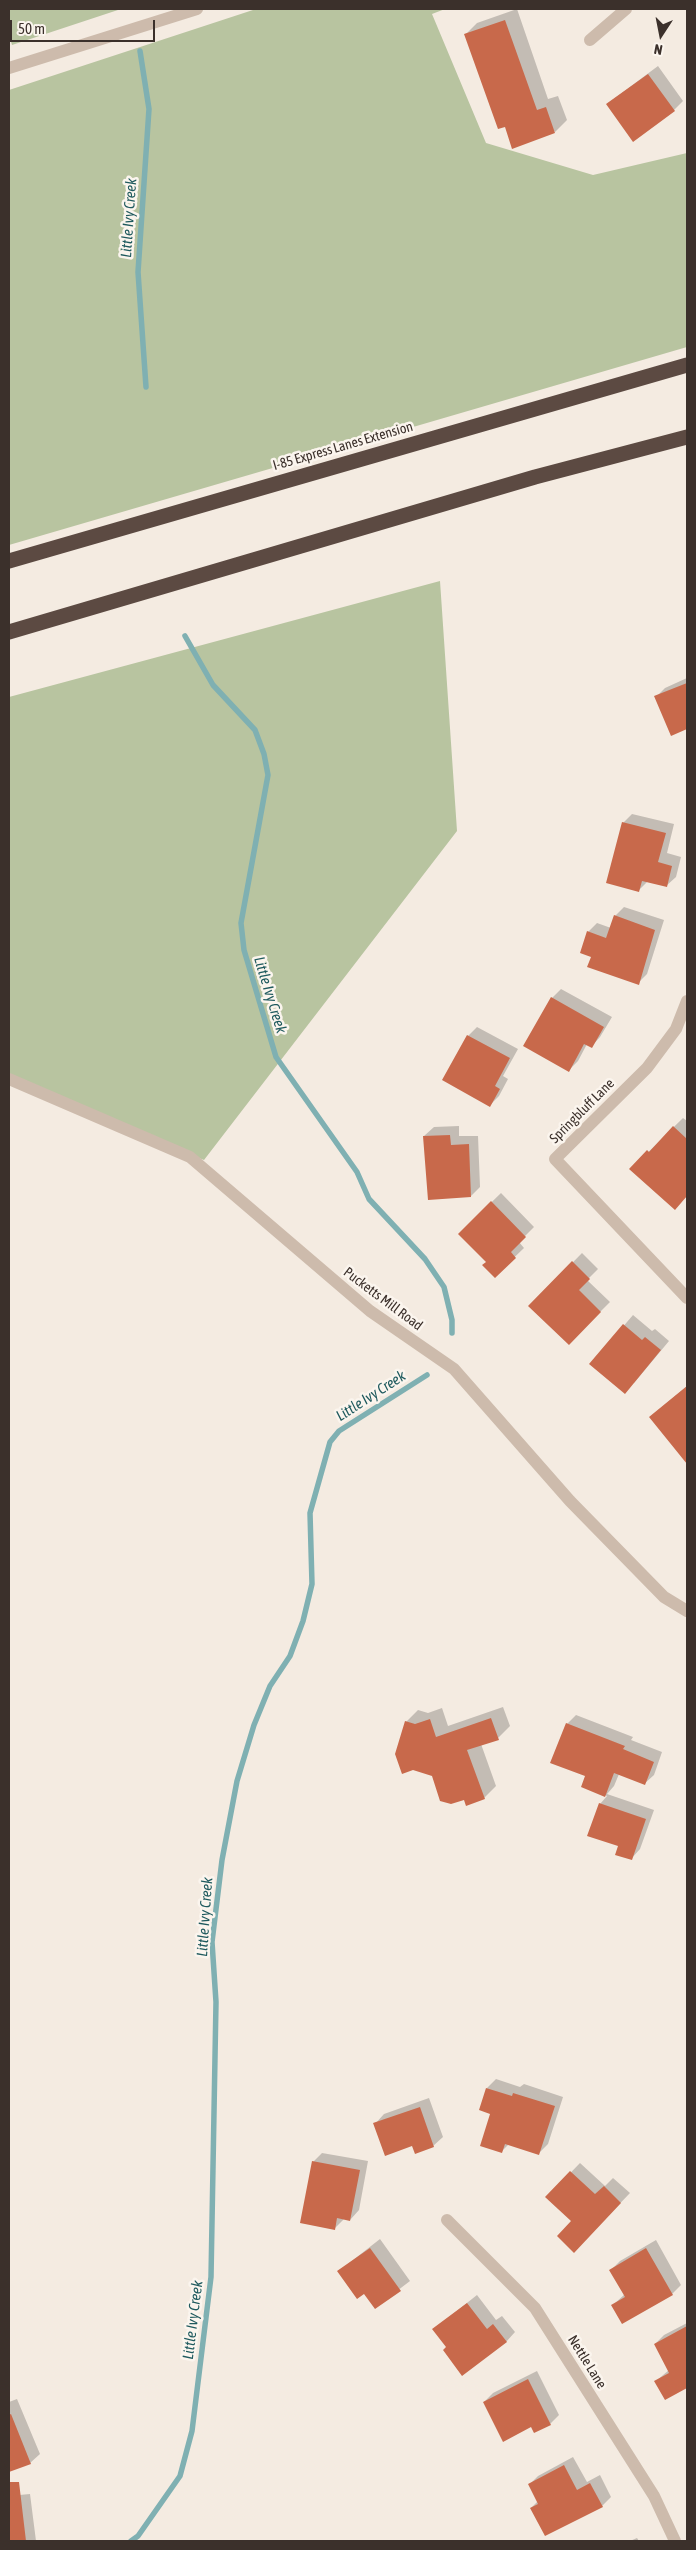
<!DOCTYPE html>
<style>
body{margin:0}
#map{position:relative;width:696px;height:2550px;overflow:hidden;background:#f4ebe1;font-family:"Asap Condensed",sans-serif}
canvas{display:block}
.frame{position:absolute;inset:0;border:10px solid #3b302b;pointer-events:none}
.north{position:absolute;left:636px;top:10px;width:50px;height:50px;-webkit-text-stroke:4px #fbf5ee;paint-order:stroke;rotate:191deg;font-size:14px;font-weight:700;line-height:20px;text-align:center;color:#3b302b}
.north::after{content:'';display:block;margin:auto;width:18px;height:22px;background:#3b302b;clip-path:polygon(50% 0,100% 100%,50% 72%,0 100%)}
.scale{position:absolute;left:10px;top:20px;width:145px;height:22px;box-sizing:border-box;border:2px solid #3b302b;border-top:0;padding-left:6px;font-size:15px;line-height:18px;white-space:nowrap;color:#3b302b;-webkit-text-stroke:4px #fbf5ee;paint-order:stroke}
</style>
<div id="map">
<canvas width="696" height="2550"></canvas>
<div class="frame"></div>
<div class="north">N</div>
<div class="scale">50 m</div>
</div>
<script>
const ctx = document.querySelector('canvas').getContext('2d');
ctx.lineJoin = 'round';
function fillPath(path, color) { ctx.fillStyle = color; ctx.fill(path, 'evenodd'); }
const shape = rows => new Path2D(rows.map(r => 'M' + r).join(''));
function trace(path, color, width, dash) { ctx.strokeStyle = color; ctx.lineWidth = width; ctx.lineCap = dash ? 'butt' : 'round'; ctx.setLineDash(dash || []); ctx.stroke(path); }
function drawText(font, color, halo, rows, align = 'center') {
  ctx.font = font + ' "Asap Condensed",sans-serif'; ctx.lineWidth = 5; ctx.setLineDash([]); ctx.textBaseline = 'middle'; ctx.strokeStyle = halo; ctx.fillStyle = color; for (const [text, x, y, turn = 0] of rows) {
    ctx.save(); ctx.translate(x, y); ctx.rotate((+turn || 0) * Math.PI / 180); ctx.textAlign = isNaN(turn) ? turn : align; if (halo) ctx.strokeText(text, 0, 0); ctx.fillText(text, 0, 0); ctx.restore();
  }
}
fillPath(shape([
 [9,9,121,9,12,45,9,35],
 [256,9,445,9,432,14,486,143,593,175,687,153,687,347,9,545,9,90],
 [440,581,457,831,204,1160,9,1082,9,697]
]), '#b8c4a0');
fillPath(shape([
 [517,9,548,99,558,96,567,120,555,132,465,35,477,23],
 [658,66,683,101,674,110,607,104],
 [687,678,687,728,671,734,656,697,665,688],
 [632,814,674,824,667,853,681,857,676,877,666,886,648,881,639,890,623,823],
 [624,907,664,920,647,974,638,983,593,956,588,932,597,923,611,928,615,916],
 [561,989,612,1017,600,1037,591,1047,587,1044,578,1061,569,1070,552,998],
 [477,1027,518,1049,503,1076,508,1079,499,1096,490,1105,468,1036],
 [683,1118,687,1121,687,1195,684,1199,631,1169],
 [459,1126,459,1136,478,1136,480,1187,471,1196,424,1136,434,1127],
 [501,1193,534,1227,519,1242,524,1248,495,1276,487,1262,459,1234],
 [582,1253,598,1269,587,1280,610,1302,569,1343,530,1306],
 [633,1315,652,1331,655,1329,669,1341,634,1383,591,1364],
 [687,1386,687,1448,680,1454,650,1417],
 [503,1707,510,1726,498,1738,481,1744,496,1786,484,1798,464,1798,433,1775,406,1722,418,1710,428,1713,442,1708,448,1726],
 [576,1715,633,1737,631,1740,662,1752,654,1775,644,1784,619,1774,614,1786,607,1794,654,1810,640,1849,631,1859,619,1845,600,1804,607,1796,582,1786,587,1776,567,1724],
 [496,2079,520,2087,524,2084,563,2097,548,2144,539,2153,509,2144,501,2152,487,2088],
 [429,2098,443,2137,433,2146,412,2145,375,2124,384,2114],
 [322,2153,368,2161,359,2210,350,2220,344,2219,335,2228,313,2162],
 [580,2163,605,2186,613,2178,630,2193,583,2242,573,2221,547,2197],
 [380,2239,410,2281,376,2307,365,2292,339,2271],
 [656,2240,681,2285,672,2294,613,2305,625,2294,611,2270,620,2261],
 [477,2295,496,2320,502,2316,515,2332,506,2342,447,2347,434,2329],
 [687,2323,687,2387,665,2399,656,2381,669,2370,655,2344,664,2335],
 [537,2371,559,2415,550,2424,532,2426,484,2402,493,2393],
 [17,2399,40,2454,30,2463,9,2471,9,2402],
 [573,2457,587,2482,600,2475,611,2497,602,2506,531,2508,538,2501,529,2485,538,2476],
 [30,2494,36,2541,9,2541,9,2496],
 [637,2538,639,2541,630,2541]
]), '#0003');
trace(shape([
 [140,51,149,109,138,272,146,387],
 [185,636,213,685,255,730,264,754,268,775,241,923,244,950,276,1057,357,1172,369,1199,425,1259,444,1287,452,1320,452,1333],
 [131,2541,138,2536,180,2476,192,2431,211,2277,216,2002,212,1942,222,1860,237,1781,254,1725,270,1686,290,1656,303,1621,312,1584,310,1513,330,1442,339,1431,427,1375]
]), '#7fb0b2', 5.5);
fillPath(shape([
 [505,20,537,110,546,107,555,133,512,149,505,127,498,129,464,34],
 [648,74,675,111,633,142,606,104],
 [687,683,687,729,671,736,654,696],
 [622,822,666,833,658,862,672,866,667,887,642,881,639,892,606,883],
 [614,915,655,930,639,985,587,967,591,957,580,953,587,931,606,938],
 [551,997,604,1027,592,1048,584,1044,569,1072,523,1046],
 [467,1035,510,1058,495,1086,500,1089,490,1107,442,1080],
 [673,1126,687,1139,687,1196,675,1210,629,1169,647,1150,649,1152],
 [450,1135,451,1145,469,1144,471,1197,428,1200,423,1136],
 [491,1201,526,1237,511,1252,516,1258,495,1278,482,1265,486,1262,458,1234],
 [572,1261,590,1279,579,1290,601,1312,569,1345,528,1306],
 [623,1324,642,1340,645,1337,661,1350,625,1394,589,1364],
 [687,1386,687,1464,649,1417],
 [491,1718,499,1740,467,1750,485,1799,466,1806,464,1800,451,1804,440,1801,432,1776,413,1770,402,1774,395,1754,405,1721,415,1724,430,1719,436,1737],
 [566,1723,625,1746,623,1749,654,1762,645,1785,614,1773,605,1797,581,1787,585,1776,550,1763],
 [599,1803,646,1819,632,1860,615,1855,618,1846,587,1836],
 [486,2088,512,2096,513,2093,555,2106,539,2155,505,2144,502,2153,480,2146,490,2114,479,2110],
 [420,2107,434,2147,415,2154,412,2146,385,2156,373,2123],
 [312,2161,360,2170,350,2221,337,2218,335,2230,300,2223],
 [570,2171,595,2194,604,2186,621,2203,574,2253,557,2236,571,2221,545,2197],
 [370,2248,401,2291,375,2309,364,2294,357,2299,337,2271],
 [646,2248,673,2295,622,2324,611,2305,625,2297,609,2270],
 [467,2303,487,2329,493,2324,507,2342,462,2376,443,2350,446,2347,432,2329],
 [687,2326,687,2388,665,2400,654,2381,669,2373,654,2344],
 [528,2379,551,2425,534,2433,531,2427,503,2442,483,2402],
 [11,2414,31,2464,9,2472,9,2415],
 [564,2465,577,2490,590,2483,603,2507,545,2536,530,2508,538,2504,528,2484],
 [9,2482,19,2482,26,2541,9,2541]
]), '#c8694b');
trace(shape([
 [590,40,626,9],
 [687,1001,676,1029,647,1068,555,1159,687,1298],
 [447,2220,535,2308,654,2496,675,2541]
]), '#cdbbac', 12);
trace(shape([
 [9,68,197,9],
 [9,1079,190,1157,370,1311,454,1369,570,1501,664,1597,687,1611]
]), '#cdbbac', 12);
trace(shape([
 [9,561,687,365],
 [9,632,535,477,687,437]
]), '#5c4a42', 15);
drawText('14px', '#3b302b', '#fbf5ee', [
 ["I-85 Express Lanes Extension",343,446,-16],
 ["Springbluff Lane",582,1111,-45],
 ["Pucketts Mill Road",383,1299,37],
 ["Nettle Lane",587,2362,58]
]);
drawText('italic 15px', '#1f5a5e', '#fbf5ee', [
 ["Little Ivy Creek",129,218,-86],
 ["Little Ivy Creek",270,995,73],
 ["Little Ivy Creek",371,1396,-33],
 ["Little Ivy Creek",205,1917,-86],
 ["Little Ivy Creek",193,2320,-83]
]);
</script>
